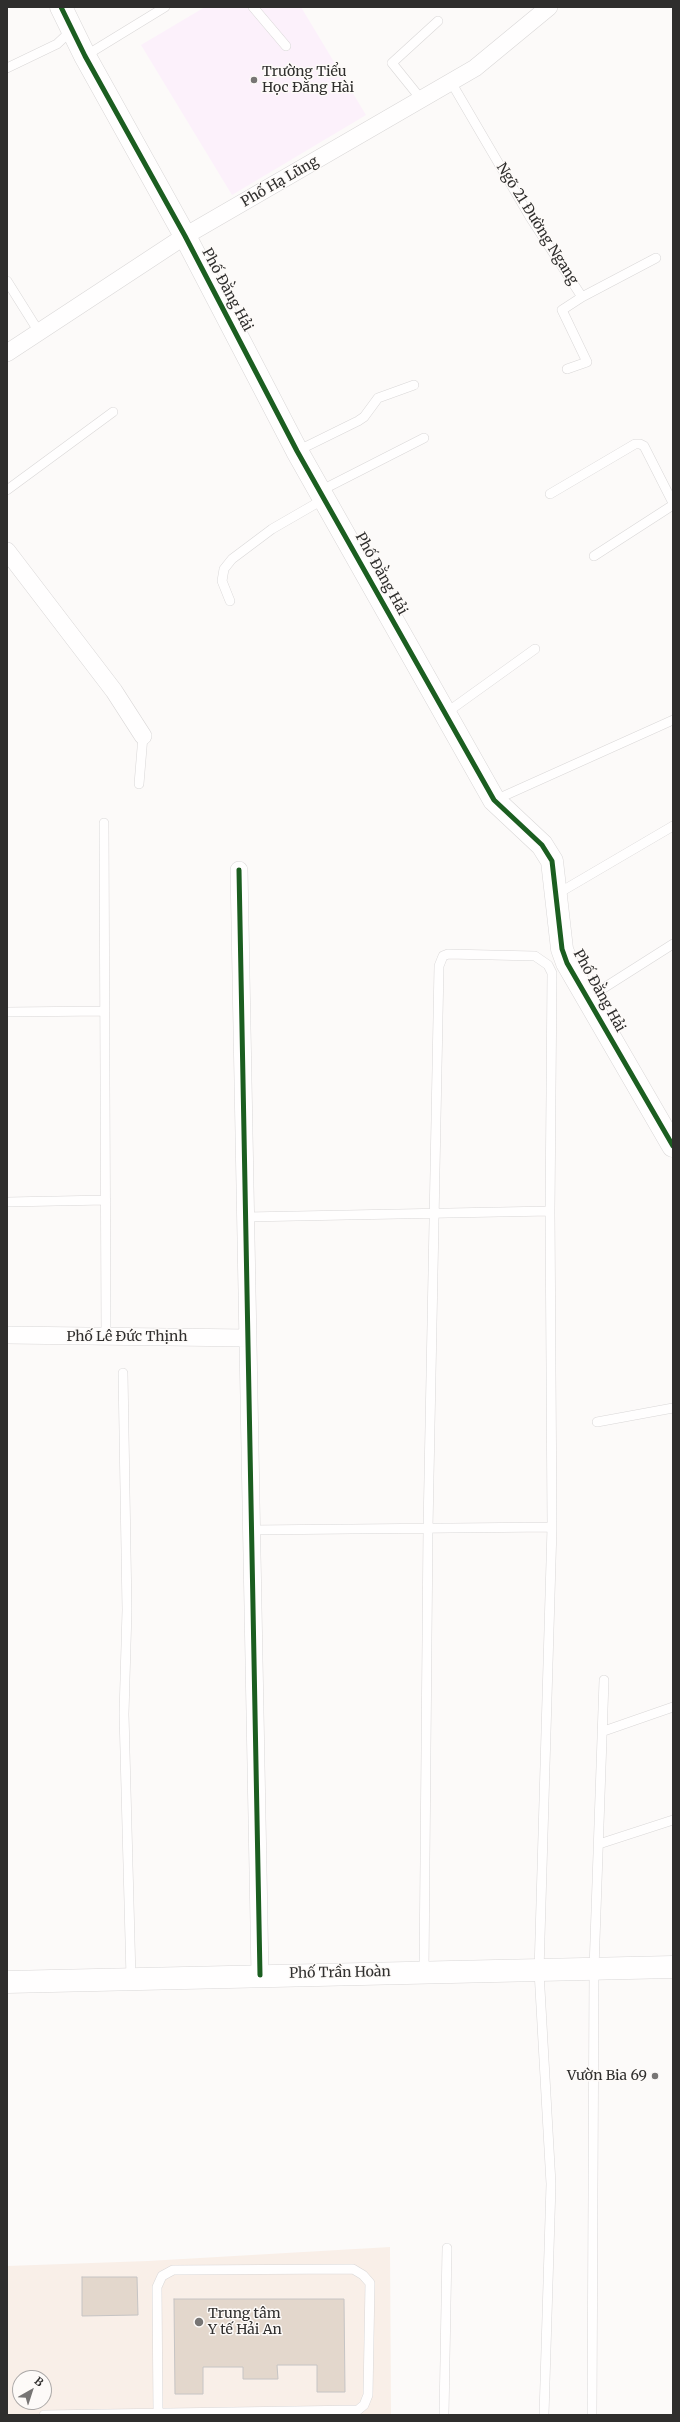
<!DOCTYPE html>
<meta charset="utf-8">
<style>
body{margin:0}
#map{position:relative;width:680px;height:2422px;overflow:hidden;background:#fcfaf9;font-family:Merriweather,serif}
canvas{display:block}
.frame{position:absolute;inset:0;border:8px solid #2f2e2d;pointer-events:none}
.north{position:absolute;left:12px;top:2370px;width:40px;height:40px;box-sizing:border-box;background:#fdfaf8;border:1px solid #aba8a7;border-radius:50%;rotate:39deg;font-size:11px;font-weight:700;line-height:16px;text-align:center;color:#2f2e2d}
.north::after{content:'';display:block;margin:auto;width:14px;height:18px;background:#777574;clip-path:polygon(50% 0,100% 100%,50% 72%,0 100%)}
</style>
<div id="map">
<canvas width="680" height="2422"></canvas>
<div class="frame"></div>
<div class="north">B</div>
</div>
<script>
const ctx = document.querySelector('canvas').getContext('2d');
ctx.lineJoin = 'round';
function fillPath(path, color) { ctx.fillStyle = color; ctx.fill(path, 'evenodd'); }
const shape = rows => new Path2D(rows.map(r => 'M' + r).join(''));
function trace(path, color, width, dash) { ctx.strokeStyle = color; ctx.lineWidth = width; ctx.lineCap = dash ? 'butt' : 'round'; ctx.setLineDash(dash || []); ctx.stroke(path); }
function drawText(font, color, halo, rows, align = 'center') {
  ctx.font = font + ' Merriweather,serif'; ctx.lineWidth = 3; ctx.setLineDash([]); ctx.textBaseline = 'middle'; ctx.strokeStyle = halo; ctx.fillStyle = color; for (const [text, x, y, turn = 0] of rows) {
    ctx.save(); ctx.translate(x, y); ctx.rotate((+turn || 0) * Math.PI / 180); ctx.textAlign = isNaN(turn) ? turn : align; if (halo) ctx.strokeText(text, 0, 0); ctx.fillText(text, 0, 0); ctx.restore();
  }
}
fillPath(shape([
 [205,7,301,7,366,115,232,195,141,45]
]), '#fcf1fb');
fillPath(shape([
 [390,2247,391,2415,7,2415,7,2266,148,2261],
 [20,2378,44,2378,44,2402,20,2402]
]), '#f9efe8');
const building = shape([
 [82,2277,137,2277,138,2315,82,2316,82,2277],
 [174,2299,344,2299,345,2392,317,2392,317,2365,277,2365,278,2379,243,2379,243,2367,203,2367,203,2394,175,2394,174,2299]
]);
fillPath(building, '#e3d7cc');
trace(building, '#c6c4c4', 1);
const service = shape([
 [253,7,286,46],
 [85,56,165,7],
 [7,68,57,44,72,30],
 [451,82,530,217,582,297,562,310,587,362,567,369],
 [421,99,392,63,438,21],
 [7,281,39,332],
 [582,297,656,258],
 [297,451,358,421,364,417,378,398,414,385],
 [7,490,113,412],
 [320,491,424,438],
 [550,494,635,444,640,444,644,446,673,503],
 [594,556,673,505],
 [230,601,222,581,224,569,232,559,272,529,324,499],
 [446,713,535,649],
 [139,784,143,736],
 [495,800,673,720],
 [104,823,106,1337],
 [557,894,673,826],
 [588,998,673,944],
 [7,1012,105,1011],
 [7,1202,106,1200],
 [246,1217,550,1211],
 [123,1373,127,1610,124,1714,131,1978],
 [597,1422,673,1408],
 [251,1530,552,1527],
 [604,1731,673,1707],
 [599,1844,673,1820],
 [424,1971,428,1528,439,966,443,956,448,954,535,956,548,965,552,973,550,1211,552,1527,539,1971,551,2184,544,2415],
 [44,2415,358,2410,364,2405,368,2395,370,2283,363,2275,353,2269,173,2270,162,2276,157,2287,158,2413],
 [444,2415,447,2248],
 [592,2415,594,1969,604,1680]
]);
const minor = shape([
 [7,353,185,236,475,68,549,7],
 [7,551,114,691,143,736],
 [239,870,260,1975],
 [7,1335,248,1338]
]);
const tertiary = shape([
 [61,7,85,56,185,236,297,451,494,800,542,845,552,861,562,949,567,963,673,1146],
 [7,1982,673,1967]
]);
trace(service, '#d9d7d7', 10);
trace(minor, '#d9d7d7', 18);
trace(tertiary, '#d9d7d7', 23);
trace(service, '#fffefe', 9);
trace(minor, '#fffefe', 17);
trace(tertiary, '#fffefe', 22);
trace(shape([
 [61,7,85,56,185,236,297,451,494,800,542,845,552,861,562,949,567,963,673,1146],
 [239,870,260,1975]
]), '#1b5e20', 5);
for (const [x, y, r, color] of [
 [254,80,4,"#777574"],
 [655,2076,4,"#777574"],
 [199,2322,5,"#777574"]
]) { const dot = new Path2D(); dot.arc(x, y, r, 0, 2 * Math.PI); ctx.fillStyle = color; ctx.fill(dot); trace(dot, '#fdfaf8', 1.5); }
drawText('14px', '#2f2e2d', '#fdfaf8', [
 ["Trường Tiểu",262,72],
 ["Học Đằng Hài",262,88],
 ["Vườn Bia 69",647,2076,"right"],
 ["Trung tâm",208,2314],
 ["Y tế Hải An",208,2330]
], 'left');
drawText('14px', '#2f2e2d', '#fdfaf8', [
 ["Phố Hạ Lũng",280,182,-30],
 ["Ngõ 21 Đường Ngang",537,224,58],
 ["Phố Đằng Hải",227,290,62],
 ["Phố Đằng Hải",381,574,61],
 ["Phố Đằng Hải",599,991,61],
 ["Phố Lê Đức Thịnh",127,1337],
 ["Phố Trần Hoàn",340,1973,-1]
]);
</script>
